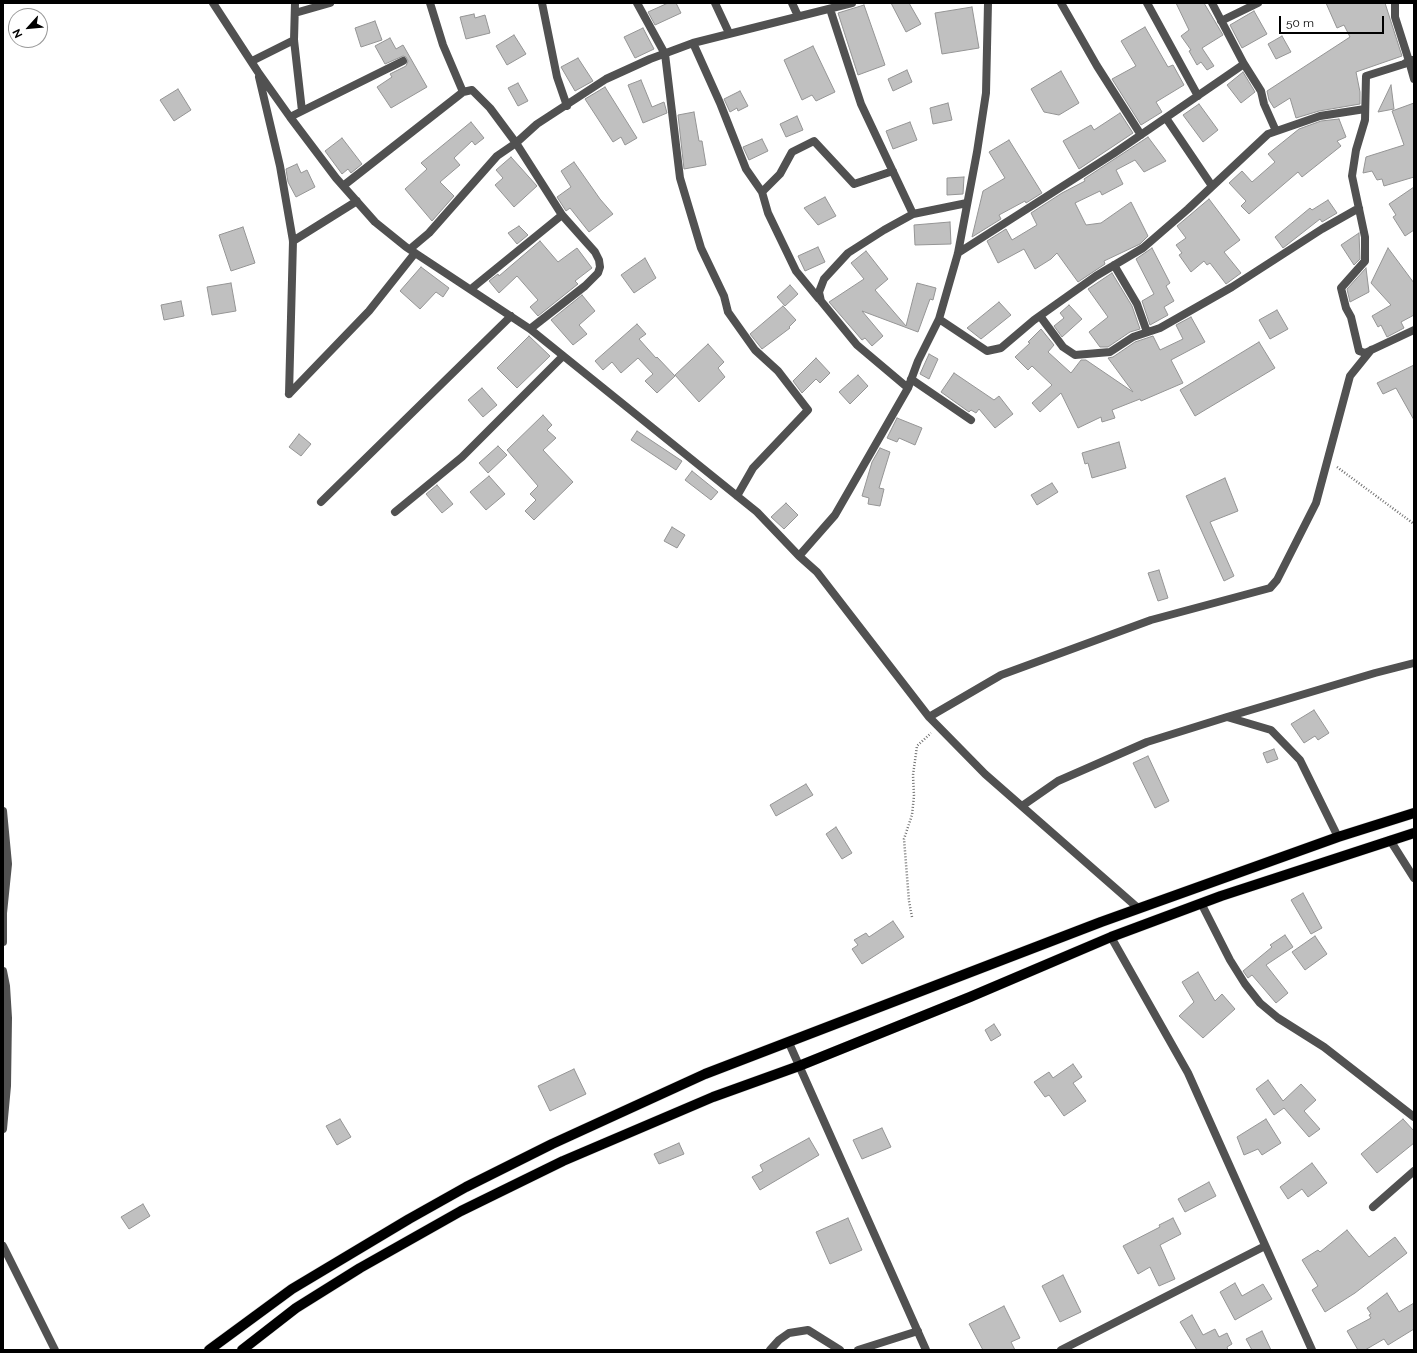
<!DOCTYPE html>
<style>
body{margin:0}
#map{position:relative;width:1417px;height:1353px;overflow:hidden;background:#fff;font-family:Raleway,sans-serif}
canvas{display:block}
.frame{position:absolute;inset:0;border:4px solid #000;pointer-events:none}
.north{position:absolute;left:8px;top:8px;width:40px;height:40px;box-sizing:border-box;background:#fff;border:1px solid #999;border-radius:50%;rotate:243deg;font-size:11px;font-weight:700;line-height:16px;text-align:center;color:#000}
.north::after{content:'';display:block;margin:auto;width:14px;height:18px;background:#000;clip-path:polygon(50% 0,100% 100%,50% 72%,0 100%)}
.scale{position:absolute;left:1279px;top:16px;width:105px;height:18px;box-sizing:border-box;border:2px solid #000;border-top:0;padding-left:5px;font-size:12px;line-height:14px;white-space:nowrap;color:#000;-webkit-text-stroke:3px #fff;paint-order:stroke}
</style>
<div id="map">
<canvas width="1417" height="1353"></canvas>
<div class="frame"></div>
<div class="north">N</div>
<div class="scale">50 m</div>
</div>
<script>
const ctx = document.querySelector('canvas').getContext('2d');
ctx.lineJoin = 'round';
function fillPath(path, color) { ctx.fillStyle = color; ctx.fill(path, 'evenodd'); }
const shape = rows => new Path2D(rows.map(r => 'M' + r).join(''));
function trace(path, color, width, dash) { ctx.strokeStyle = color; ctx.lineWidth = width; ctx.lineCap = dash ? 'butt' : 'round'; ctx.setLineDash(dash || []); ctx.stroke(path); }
const building = shape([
 [668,3,676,3,681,13,655,25,648,12,668,3],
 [891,3,909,3,921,24,906,32,891,3],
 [1176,3,1204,3,1223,35,1202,48,1214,66,1207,70,1201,62,1197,65,1189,51,1191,50,1181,36,1189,30,1176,3],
 [1326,3,1385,3,1402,56,1356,72,1360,92,1360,104,1319,111,1296,118,1290,98,1274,108,1269,100,1267,91,1350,37,1344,25,1337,28,1326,3],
 [864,5,885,65,858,75,838,13,864,5],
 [972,7,979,48,942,54,935,13,972,7],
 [1254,11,1267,34,1242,48,1230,25,1254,11],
 [474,14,475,18,485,15,490,33,466,39,460,17,474,14],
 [375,21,382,40,361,47,355,28,375,21],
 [1145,27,1168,67,1173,65,1184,85,1156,102,1162,112,1141,125,1112,79,1136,66,1121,41,1145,27],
 [643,28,654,49,635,58,624,37,643,28],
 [514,35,526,54,507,65,496,46,514,35],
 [1282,36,1291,52,1276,59,1268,44,1282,36],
 [390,38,396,49,403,45,427,87,391,108,377,87,392,77,390,74,406,66,408,61,406,57,403,56,385,64,375,46,390,38],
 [813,46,835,92,816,101,812,95,802,100,784,60,813,46],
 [578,58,593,81,575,91,561,67,578,58],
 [907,70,912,82,893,91,888,79,907,70],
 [1061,71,1079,103,1059,115,1044,112,1031,89,1061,71],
 [1243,72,1255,92,1241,103,1227,85,1243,72],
 [641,80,652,107,664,102,667,113,643,123,628,85,641,80],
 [518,83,528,101,518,106,508,88,518,83],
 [1391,85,1394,109,1378,112,1391,85],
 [605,87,637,138,625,145,621,137,613,142,585,99,605,87],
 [178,89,191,110,174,121,160,100,178,89],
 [740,91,748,106,738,111,737,108,730,112,724,99,740,91],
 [948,103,952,120,933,124,930,108,948,103],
 [1414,103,1414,177,1384,186,1382,179,1377,180,1372,171,1363,173,1366,157,1404,145,1392,111,1414,103],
 [1199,104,1218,130,1203,142,1183,115,1199,104],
 [694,112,699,141,702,141,706,165,684,169,678,115,694,112],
 [1120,113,1133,133,1079,169,1063,141,1091,125,1094,130,1120,113],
 [797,116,803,130,786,137,780,124,797,116],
 [1339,119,1346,137,1337,141,1341,146,1302,177,1298,172,1249,214,1241,206,1246,201,1229,183,1242,171,1252,182,1275,162,1268,154,1299,129,1321,121,1339,119],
 [471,122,484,138,475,145,472,141,454,158,460,165,440,182,454,196,432,221,405,189,427,169,421,163,471,122],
 [910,122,917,140,893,149,886,131,910,122],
 [1148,137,1166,161,1144,172,1135,160,1116,170,1123,184,1102,195,1100,191,1075,203,1086,225,1101,223,1131,202,1148,236,1140,244,1104,261,1105,264,1078,282,1057,253,1051,259,1035,269,1024,249,998,263,987,241,1006,229,1012,240,1037,225,1031,213,1062,193,1085,181,1084,179,1148,137],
 [342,138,362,164,351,173,348,169,342,174,325,151,342,138],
 [762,139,768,151,749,160,743,147,762,139],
 [1009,140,1042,193,1026,203,1025,201,999,215,1001,219,972,237,983,191,1005,178,989,152,1009,140],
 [511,157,537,186,514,207,495,185,503,178,496,170,511,157],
 [574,162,600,199,613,214,589,232,570,208,566,211,557,197,571,187,561,171,574,162],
 [297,164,301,173,307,170,315,187,296,197,288,182,286,169,297,164],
 [964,177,963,194,947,195,947,178,964,177],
 [1414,187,1414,230,1405,236,1393,217,1396,215,1389,204,1414,187],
 [825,197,836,216,818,225,804,208,825,197],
 [1209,199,1240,240,1224,252,1241,273,1226,284,1210,263,1207,265,1204,261,1191,272,1179,255,1182,253,1176,245,1186,238,1177,226,1209,199],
 [1328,200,1337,213,1322,222,1320,219,1283,248,1275,237,1310,208,1312,210,1328,200],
 [950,222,951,244,915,245,914,225,950,222],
 [519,226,528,235,517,244,508,233,519,226],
 [243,227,255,263,231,271,219,235,243,227],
 [1359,233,1360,259,1354,265,1341,245,1359,233],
 [540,241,558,262,577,248,592,268,575,281,578,284,538,316,530,307,538,300,517,276,499,293,489,281,498,274,499,276,540,241],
 [818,247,825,262,805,271,798,256,818,247],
 [1152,248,1170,283,1166,286,1174,301,1164,307,1168,315,1150,325,1142,301,1154,294,1136,259,1152,248],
 [1388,248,1414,283,1414,315,1401,322,1404,328,1387,337,1381,325,1378,327,1372,316,1391,305,1371,283,1388,248],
 [866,251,888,279,875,290,906,326,917,283,936,288,933,300,930,299,918,332,862,311,883,336,872,346,865,338,862,340,829,302,864,279,851,263,866,251],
 [645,258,656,278,634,293,621,275,645,258],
 [421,267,449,288,443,297,436,292,420,309,400,291,421,267],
 [1366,268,1369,292,1350,302,1347,289,1366,268],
 [1112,273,1132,306,1140,329,1130,332,1108,347,1100,347,1089,332,1108,317,1088,289,1112,273],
 [231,283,236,311,212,315,207,287,231,283],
 [790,285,798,294,785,306,777,297,790,285],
 [582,295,595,311,579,325,587,334,573,345,551,320,582,295],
 [181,301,184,316,164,320,161,305,181,301],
 [999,302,1011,315,981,339,967,328,999,302],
 [1069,305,1082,319,1062,337,1054,326,1064,318,1060,313,1069,305],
 [783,306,796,320,789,327,790,328,762,349,750,334,783,306],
 [1277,310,1288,329,1270,339,1259,320,1277,310],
 [1191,317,1205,342,1171,360,1183,383,1141,401,1140,399,1112,410,1115,418,1102,422,1101,417,1078,428,1061,393,1040,412,1032,403,1052,385,1032,366,1028,370,1015,357,1030,343,1028,342,1041,329,1054,345,1048,352,1071,373,1081,360,1086,360,1133,392,1108,358,1113,357,1135,342,1153,336,1160,350,1183,339,1176,325,1191,317],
 [637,324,646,334,639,339,656,358,657,357,675,376,657,393,645,381,653,374,638,358,621,373,612,362,603,370,595,361,637,324],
 [529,336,550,356,517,388,497,368,529,336],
 [1259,342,1275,368,1195,416,1180,390,1259,342],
 [708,344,724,362,718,368,725,377,699,402,675,375,708,344],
 [929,354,938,359,929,379,920,374,929,354],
 [816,358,830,373,820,383,816,379,802,393,793,381,816,358],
 [1414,365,1414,420,1396,388,1383,394,1377,383,1414,365],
 [954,373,994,400,999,396,1013,414,995,428,979,409,976,413,971,410,969,412,941,392,954,373],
 [858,375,868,386,850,404,839,392,858,375],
 [482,388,497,405,483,417,468,400,482,388],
 [543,415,552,425,547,430,556,438,543,450,573,482,534,520,525,511,536,500,530,494,538,486,507,450,543,415],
 [897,418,922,428,915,445,899,438,897,442,887,438,897,418],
 [637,431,682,461,676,470,631,440,637,431],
 [299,434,311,444,301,456,289,447,299,434],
 [1119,442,1126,468,1092,478,1088,463,1085,464,1082,453,1119,442],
 [498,446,507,455,488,473,479,463,498,446],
 [880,448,890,452,879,488,884,489,880,506,868,504,869,498,862,496,872,462,880,448],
 [692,471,718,492,711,500,685,480,692,471],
 [489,476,505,494,486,510,470,492,489,476],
 [1225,478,1238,511,1210,522,1234,576,1224,581,1186,496,1225,478],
 [1052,483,1058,492,1037,505,1031,495,1052,483],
 [437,485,453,504,442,513,426,494,437,485],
 [786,503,798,515,784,529,771,517,786,503],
 [672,527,685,535,677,548,664,541,672,527],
 [1159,570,1168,598,1158,601,1148,573,1159,570],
 [1314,710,1329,733,1318,740,1315,736,1304,743,1291,724,1314,710],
 [1274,749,1278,759,1267,763,1263,753,1274,749],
 [1148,756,1169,801,1155,808,1133,763,1148,756],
 [806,784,813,795,776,816,770,805,806,784],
 [836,827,852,853,842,859,826,834,836,827],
 [1303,893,1322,928,1311,934,1291,900,1303,893],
 [893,921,904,937,862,964,852,949,858,945,854,940,866,933,869,937,893,921],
 [1285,935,1293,947,1266,965,1288,993,1276,1003,1252,975,1248,978,1243,971,1272,947,1270,945,1285,935],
 [1315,936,1327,954,1305,970,1292,952,1315,936],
 [1198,972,1215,1001,1222,994,1235,1009,1203,1038,1179,1016,1194,1002,1182,982,1198,972],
 [994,1024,1001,1035,991,1041,985,1030,994,1024],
 [1073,1064,1082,1077,1073,1083,1086,1101,1064,1116,1049,1095,1045,1097,1034,1082,1049,1072,1053,1078,1073,1064],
 [574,1069,586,1094,550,1111,538,1086,574,1069],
 [1268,1080,1283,1101,1301,1084,1316,1100,1304,1111,1320,1129,1309,1137,1284,1108,1274,1115,1256,1089,1268,1080],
 [340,1119,351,1137,337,1145,326,1126,340,1119],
 [1266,1119,1281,1143,1262,1155,1258,1149,1244,1155,1237,1137,1266,1119],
 [1403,1119,1414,1131,1414,1143,1377,1173,1361,1154,1403,1119],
 [882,1128,891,1147,862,1159,853,1140,882,1128],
 [809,1138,819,1155,760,1190,752,1177,763,1171,760,1165,809,1138],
 [679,1143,684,1154,659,1164,654,1154,679,1143],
 [1312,1163,1327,1183,1308,1197,1302,1189,1288,1199,1280,1187,1312,1163],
 [1209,1182,1216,1196,1185,1212,1178,1199,1209,1182],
 [143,1204,150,1216,129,1229,121,1217,143,1204],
 [848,1218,862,1250,830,1264,816,1232,848,1218],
 [1173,1218,1181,1234,1160,1245,1175,1279,1159,1286,1150,1267,1138,1274,1123,1246,1160,1227,1159,1225,1173,1218],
 [1347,1230,1369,1257,1395,1237,1407,1253,1355,1293,1325,1312,1312,1290,1318,1286,1302,1260,1318,1250,1320,1252,1347,1230],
 [1063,1275,1081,1312,1060,1322,1042,1286,1063,1275],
 [1235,1283,1242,1296,1263,1284,1272,1299,1235,1320,1220,1292,1235,1283],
 [1387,1293,1399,1312,1414,1303,1414,1329,1388,1345,1384,1339,1365,1350,1358,1350,1347,1331,1371,1318,1369,1315,1371,1314,1367,1308,1387,1293],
 [1004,1306,1020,1338,1011,1342,1015,1350,983,1350,969,1324,1004,1306],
 [1192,1315,1203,1335,1215,1329,1219,1337,1227,1333,1232,1344,1227,1347,1228,1350,1197,1350,1180,1322,1192,1315],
 [1262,1331,1271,1350,1252,1350,1246,1339,1262,1331]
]);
fillPath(building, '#c0c0c0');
trace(building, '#959595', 1);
const primary = shape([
 [209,1350,292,1289,409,1219,466,1187,552,1144,705,1074,1101,922,1338,837,1414,813],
 [242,1350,296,1308,360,1268,461,1211,563,1161,713,1097,799,1066,970,997,1111,937,1221,896,1414,833]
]);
trace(primary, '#dbdbdb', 11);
trace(shape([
 [1337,467,1414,524],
 [912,917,909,901,904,839,912,815,914,796,913,775,917,746,931,733]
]), '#737373', 2.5, [1, 2]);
trace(shape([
 [213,3,258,72,290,117,336,178,375,222,406,247,530,329,757,512,799,556,817,572,929,717,985,774,1138,908],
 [295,3,294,40,302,111],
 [430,3,443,45,463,92],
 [542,3,557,77,567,106],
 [637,3,665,54,680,178,701,248,724,296,728,312,755,350,778,371,808,410,753,468,737,496],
 [715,3,729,33],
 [792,3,798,16],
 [1061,3,1097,66,1141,135],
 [1147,3,1198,96],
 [1212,3,1244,64,1261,91,1264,104,1276,131],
 [1395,3,1395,17,1409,61,1404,64,1366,76,1365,120,1356,150,1352,176,1365,237,1365,261,1341,288,1346,308,1351,317,1359,351,1365,353,1414,330],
 [830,9,861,104,913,214],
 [295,13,330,3],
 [1221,21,1258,3],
 [693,43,720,103,746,169,762,192,768,213,796,271,819,299],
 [1413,60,1409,61,1414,79],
 [252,61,294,40],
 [259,77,280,166,293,241,289,394],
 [290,117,403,61],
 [1166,118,1212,186],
 [343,186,463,92,472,90,490,108,516,143,562,215,595,252,599,260,600,267,598,273,585,286,530,329],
 [762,192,780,174,792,152,814,141,854,184,893,171],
 [293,241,357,201],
 [410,249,429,233,497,156,516,143,537,124,606,79,650,59,693,43,852,3],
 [958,253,1113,154,1244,64],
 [1114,265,1137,304,1147,332],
 [471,289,562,215],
 [1040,316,1063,347,1075,355,1110,352,1133,337,1160,328,1232,287,1322,229,1359,208],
 [939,319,987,351,1001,348,1034,320,1096,276,1143,248,1188,209,1268,134,1320,116,1365,109],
 [911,379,971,420],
 [908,388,857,345,821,301,819,292,824,279,848,253,884,230,913,214,967,203],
 [289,394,369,311,415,253],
 [321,502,511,316],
 [395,512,462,457,563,356],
 [799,556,835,515,908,388,918,361,939,319,958,253,977,152,986,93,988,3],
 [929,717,1001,675,1151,620,1270,588,1277,580,1316,503,1350,376,1371,350],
 [1227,717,1375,673,1414,663],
 [1022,806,1058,781,1147,742,1227,717,1271,730,1300,760,1338,837],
 [3,811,8,864,3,913,3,942],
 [1390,840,1414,878],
 [1201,903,1230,960,1245,984,1260,1003,1278,1018,1324,1047,1414,1117],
 [1111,937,1188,1073,1312,1350],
 [3,971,6,986,8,1018,7,1086,3,1129],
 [789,1043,926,1350],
 [1373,1207,1414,1171],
 [3,1246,55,1350],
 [770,1350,779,1340,789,1333,808,1330,840,1350],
 [858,1350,918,1331],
 [1061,1350,1265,1246]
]), '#515151', 8);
trace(primary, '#000', 10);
</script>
